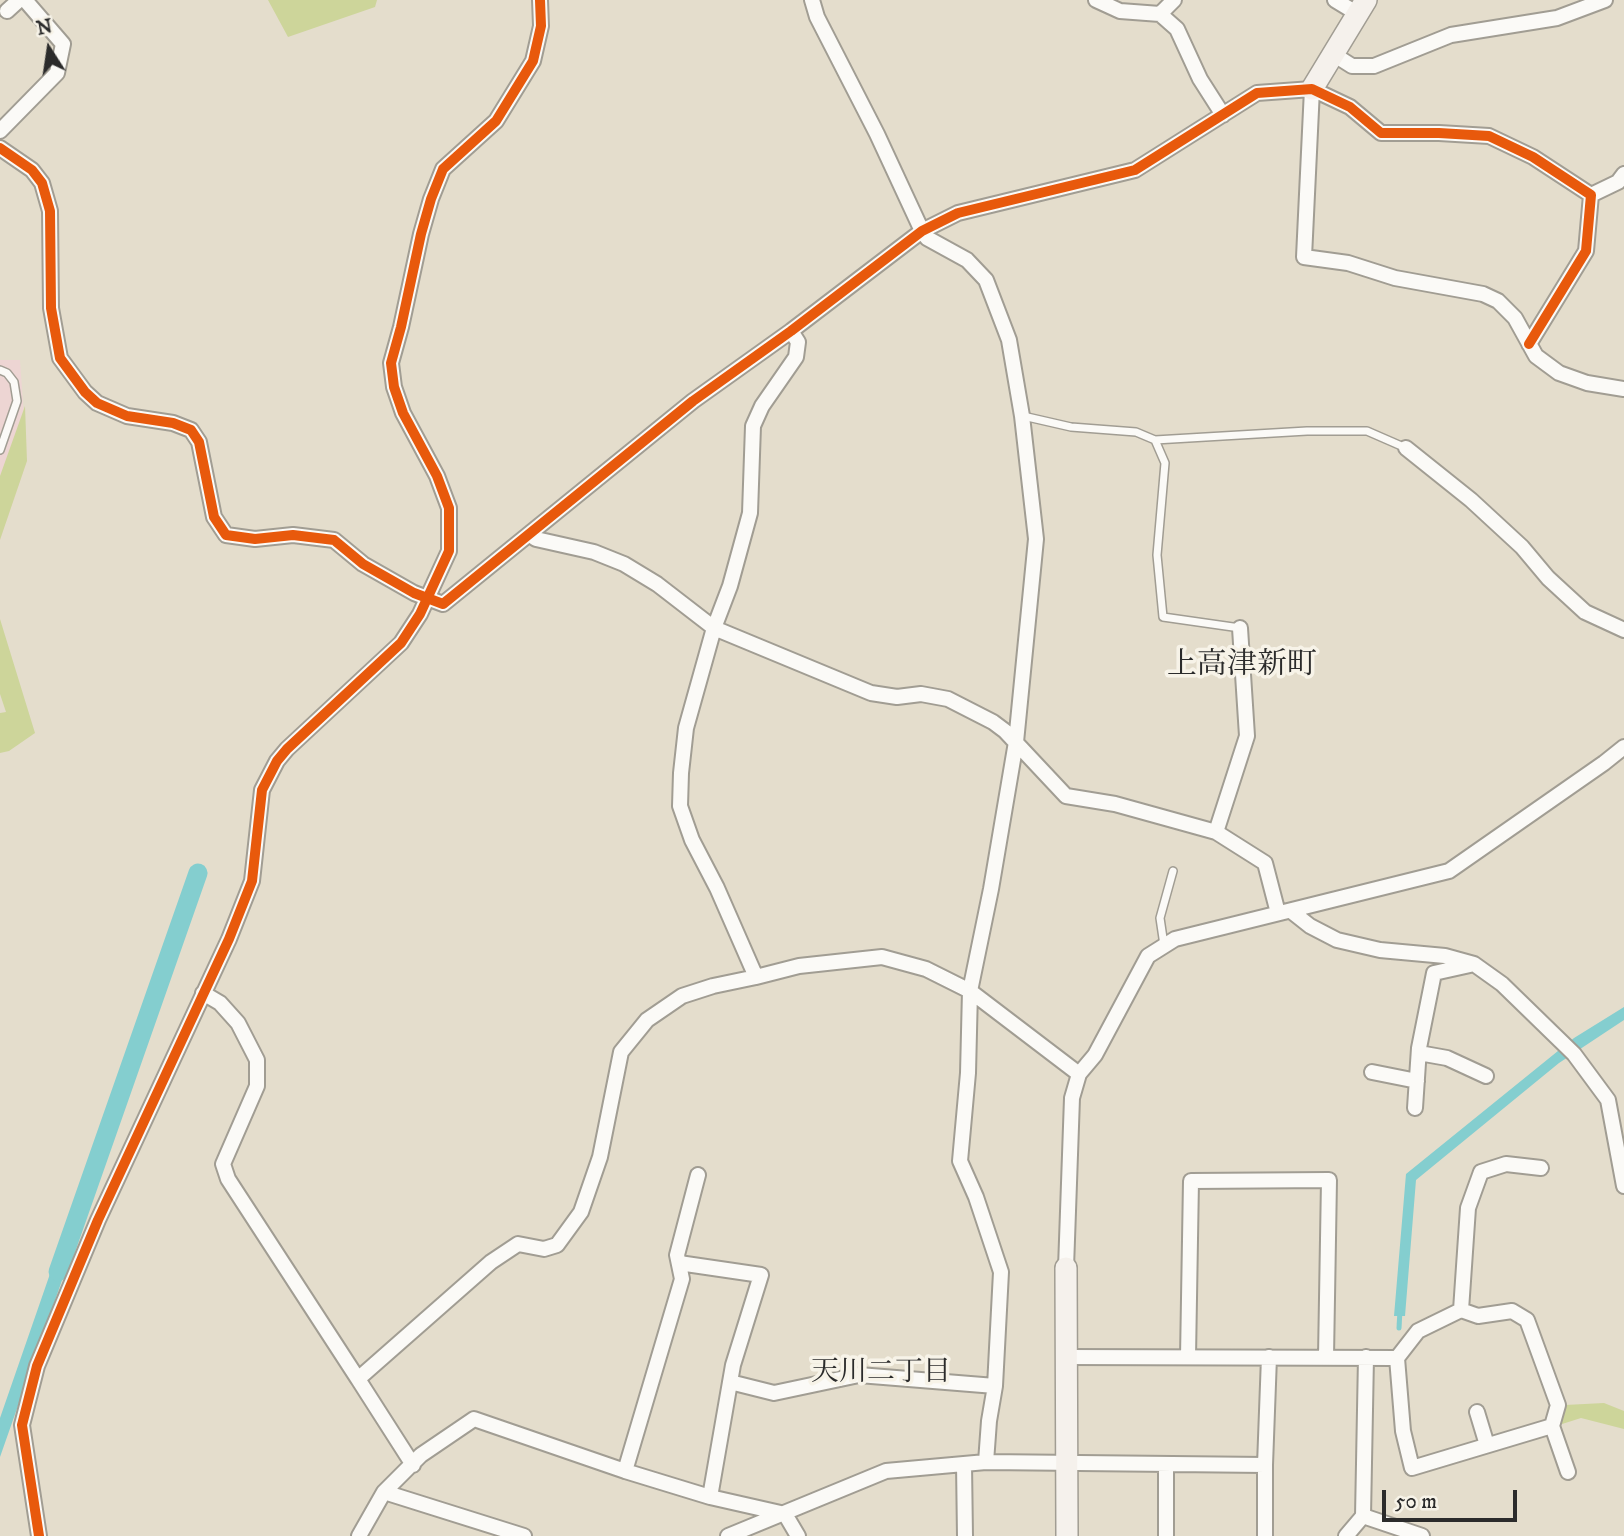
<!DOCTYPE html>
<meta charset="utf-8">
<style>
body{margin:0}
#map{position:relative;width:1624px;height:1536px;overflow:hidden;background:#e4ddcc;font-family:"IM FELL DW Pica",serif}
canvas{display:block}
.north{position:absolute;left:14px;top:14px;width:70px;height:70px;-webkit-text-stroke:5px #f7f3e8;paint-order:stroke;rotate:348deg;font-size:19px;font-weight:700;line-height:28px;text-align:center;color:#2b2b2b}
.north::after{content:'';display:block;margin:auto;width:24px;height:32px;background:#2b2b2b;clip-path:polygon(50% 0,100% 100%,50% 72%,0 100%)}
.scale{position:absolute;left:1382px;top:1490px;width:135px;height:32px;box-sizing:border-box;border:4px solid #2b2b2b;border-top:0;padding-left:9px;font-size:21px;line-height:24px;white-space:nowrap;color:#2b2b2b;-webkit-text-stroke:5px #f7f3e8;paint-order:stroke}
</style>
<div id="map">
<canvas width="1624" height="1536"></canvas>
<div class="north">N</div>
<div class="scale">50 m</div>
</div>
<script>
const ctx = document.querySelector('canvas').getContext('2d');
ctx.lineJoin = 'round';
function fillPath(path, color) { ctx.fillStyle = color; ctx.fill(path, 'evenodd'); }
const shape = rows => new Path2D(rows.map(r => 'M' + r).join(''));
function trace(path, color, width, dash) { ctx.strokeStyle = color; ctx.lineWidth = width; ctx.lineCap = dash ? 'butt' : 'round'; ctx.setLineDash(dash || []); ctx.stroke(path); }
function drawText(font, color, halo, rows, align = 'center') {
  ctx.font = font + ' "IM FELL DW Pica","Noto Serif JP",serif'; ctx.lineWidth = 7; ctx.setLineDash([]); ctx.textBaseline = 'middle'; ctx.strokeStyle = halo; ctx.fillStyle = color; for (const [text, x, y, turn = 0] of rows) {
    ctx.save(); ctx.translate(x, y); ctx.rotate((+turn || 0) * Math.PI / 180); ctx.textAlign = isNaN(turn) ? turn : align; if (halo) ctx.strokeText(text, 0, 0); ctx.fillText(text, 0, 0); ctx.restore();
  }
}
fillPath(shape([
 [0,360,20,360,27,461,0,540]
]), '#edd5d3');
fillPath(shape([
 [268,0,377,0,375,7,288,37],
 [25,406,27,461,0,540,0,476],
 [0,619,35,733,9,751,0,753,0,713,6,712,0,694],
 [1604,1403,1624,1411,1624,1429,1581,1418,1559,1425,1565,1405]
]), '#cdd59a');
fillPath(shape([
 [1624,1007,1624,1020,1559,1063,1416,1180,1405,1316,1394,1316,1406,1174,1574,1038],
 [60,1245,73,1249,0,1457,0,1418]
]), '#84cecf');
trace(shape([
 [1399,1328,1400,1310]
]), '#84cecf', 5);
trace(shape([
 [58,1272,198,873]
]), '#84cecf', 19);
const lane = shape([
 [0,370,7,373,14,382,17,401,0,450],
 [1023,416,1071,427,1136,432,1155,440,1165,463,1157,555,1163,617,1240,628],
 [1155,440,1307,431,1367,431,1406,448],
 [1164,945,1160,918,1173,871]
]);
const street = shape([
 [812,0,817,17,877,134,922,231,927,238,967,260,986,280,1009,340,1022,416,1036,539,1016,742,991,889,970,991,1079,1074],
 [1096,0,1120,11,1160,14,1177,29,1200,79,1223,115],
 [1335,0,1358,14],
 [7,11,19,0],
 [1160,14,1174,0],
 [1333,54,1352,66,1374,66,1451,35,1557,18,1605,0],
 [1312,89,1304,257,1348,263,1395,278,1483,294,1498,301,1515,318,1536,356,1559,373,1587,383,1624,389],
 [0,131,57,73,63,44,25,0],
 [0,148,32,170,42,183,50,211,51,308,60,358,85,392,97,403,127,416,173,423,191,430,199,442,214,517,226,535,255,539,293,535,334,540,363,564,414,593,443,604,693,401,791,331,922,231,958,213,1135,170,1257,93,1312,89,1350,107,1381,133,1439,133,1489,136,1533,157,1591,195,1586,251,1529,344],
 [1591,195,1618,182,1624,174],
 [791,331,798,342,796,357,762,406,753,426,750,513,730,586,714,628,686,728,681,773,680,806,692,840,717,888,756,977,799,966,882,957,926,969,970,991,968,1073,960,1161,976,1197,1001,1272,995,1386,989,1421,986,1462],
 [1406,448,1471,500,1522,547,1548,578,1585,612,1624,630],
 [530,535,536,539,594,552,624,564,657,584,714,628,871,693,897,697,921,694,948,699,993,722,1005,731,1066,796,1115,804,1216,832,1265,863,1278,913],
 [1216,832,1247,736,1240,628],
 [1291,911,1310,926,1337,940,1380,950,1445,956,1474,964,1502,984,1574,1054,1608,1100,1624,1186],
 [203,993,220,1003,238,1023,257,1060,257,1086,223,1164,228,1179,358,1379],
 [1419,1053,1447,1058,1486,1076],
 [1372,1072,1417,1081],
 [1415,1108,1419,1048,1434,973,1470,965],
 [679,1263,761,1275,733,1365,710,1497],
 [1066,1268,1072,1098,1079,1074,1095,1055,1148,956,1175,939,1449,871,1604,763,1624,747],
 [1461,1310,1468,1208,1481,1172,1506,1164,1541,1168],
 [1066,1357,1397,1358],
 [1188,1357,1191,1181,1329,1180,1326,1357],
 [730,1382,774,1393,859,1375,995,1386],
 [1477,1412,1487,1445],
 [1552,1426,1412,1468,1403,1431,1397,1358,1418,1331,1461,1310,1478,1316,1512,1311,1527,1320,1558,1405,1552,1426,1568,1472],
 [964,1464,965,1536],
 [413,1465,358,1379,491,1262,518,1244,544,1249,557,1245,581,1212,600,1157,621,1052,647,1020,682,996,713,986,756,977],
 [1166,1465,1166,1536],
 [1265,1465,1269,1357],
 [625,1471,682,1279,677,1255,698,1175],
 [384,1492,524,1536],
 [1363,1516,1422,1536],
 [39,1536,22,1425,37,1366,98,1220,229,939,252,881,262,790,277,761,287,749,401,643,420,614,449,551,449,508,437,476,403,413,394,387,391,363,401,327,421,234,431,199,443,169,496,121,533,61,541,26,540,0],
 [359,1536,384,1492,421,1455,474,1419,625,1471,710,1497,785,1514,798,1536],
 [728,1536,886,1471,986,1462,1265,1465,1265,1536],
 [1346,1536,1363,1516,1366,1357]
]);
const secondary = shape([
 [1312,89,1366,0],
 [1066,1268,1067,1536]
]);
trace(lane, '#a19d93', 10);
trace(street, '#a19d93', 18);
trace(secondary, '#a19d93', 24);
trace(lane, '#fbfaf7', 7);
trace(street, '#fbfaf7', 14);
trace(secondary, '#f5f1ec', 21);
trace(shape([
 [0,148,32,170,42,183,50,211,51,308,60,358,85,392,97,403,127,416,173,423,191,430,199,442,214,517,226,535,255,539,293,535,334,540,363,564,414,593,443,604,693,401,791,331,922,231,958,213,1135,170,1257,93,1312,89,1350,107,1381,133,1439,133,1489,136,1533,157,1591,195,1586,251,1529,344],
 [39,1536,22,1425,37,1366,98,1220,229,939,252,881,262,790,277,761,287,749,401,643,420,614,449,551,449,508,437,476,403,413,394,387,391,363,401,327,421,234,431,199,443,169,496,121,533,61,541,26,540,0]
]), '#e8590c', 10);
drawText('28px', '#2b2b2b', '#f7f3e8', [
 ["天川二丁目",881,1374]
]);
drawText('30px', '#2b2b2b', '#f7f3e8', [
 ["上高津新町",1242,667]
]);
</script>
